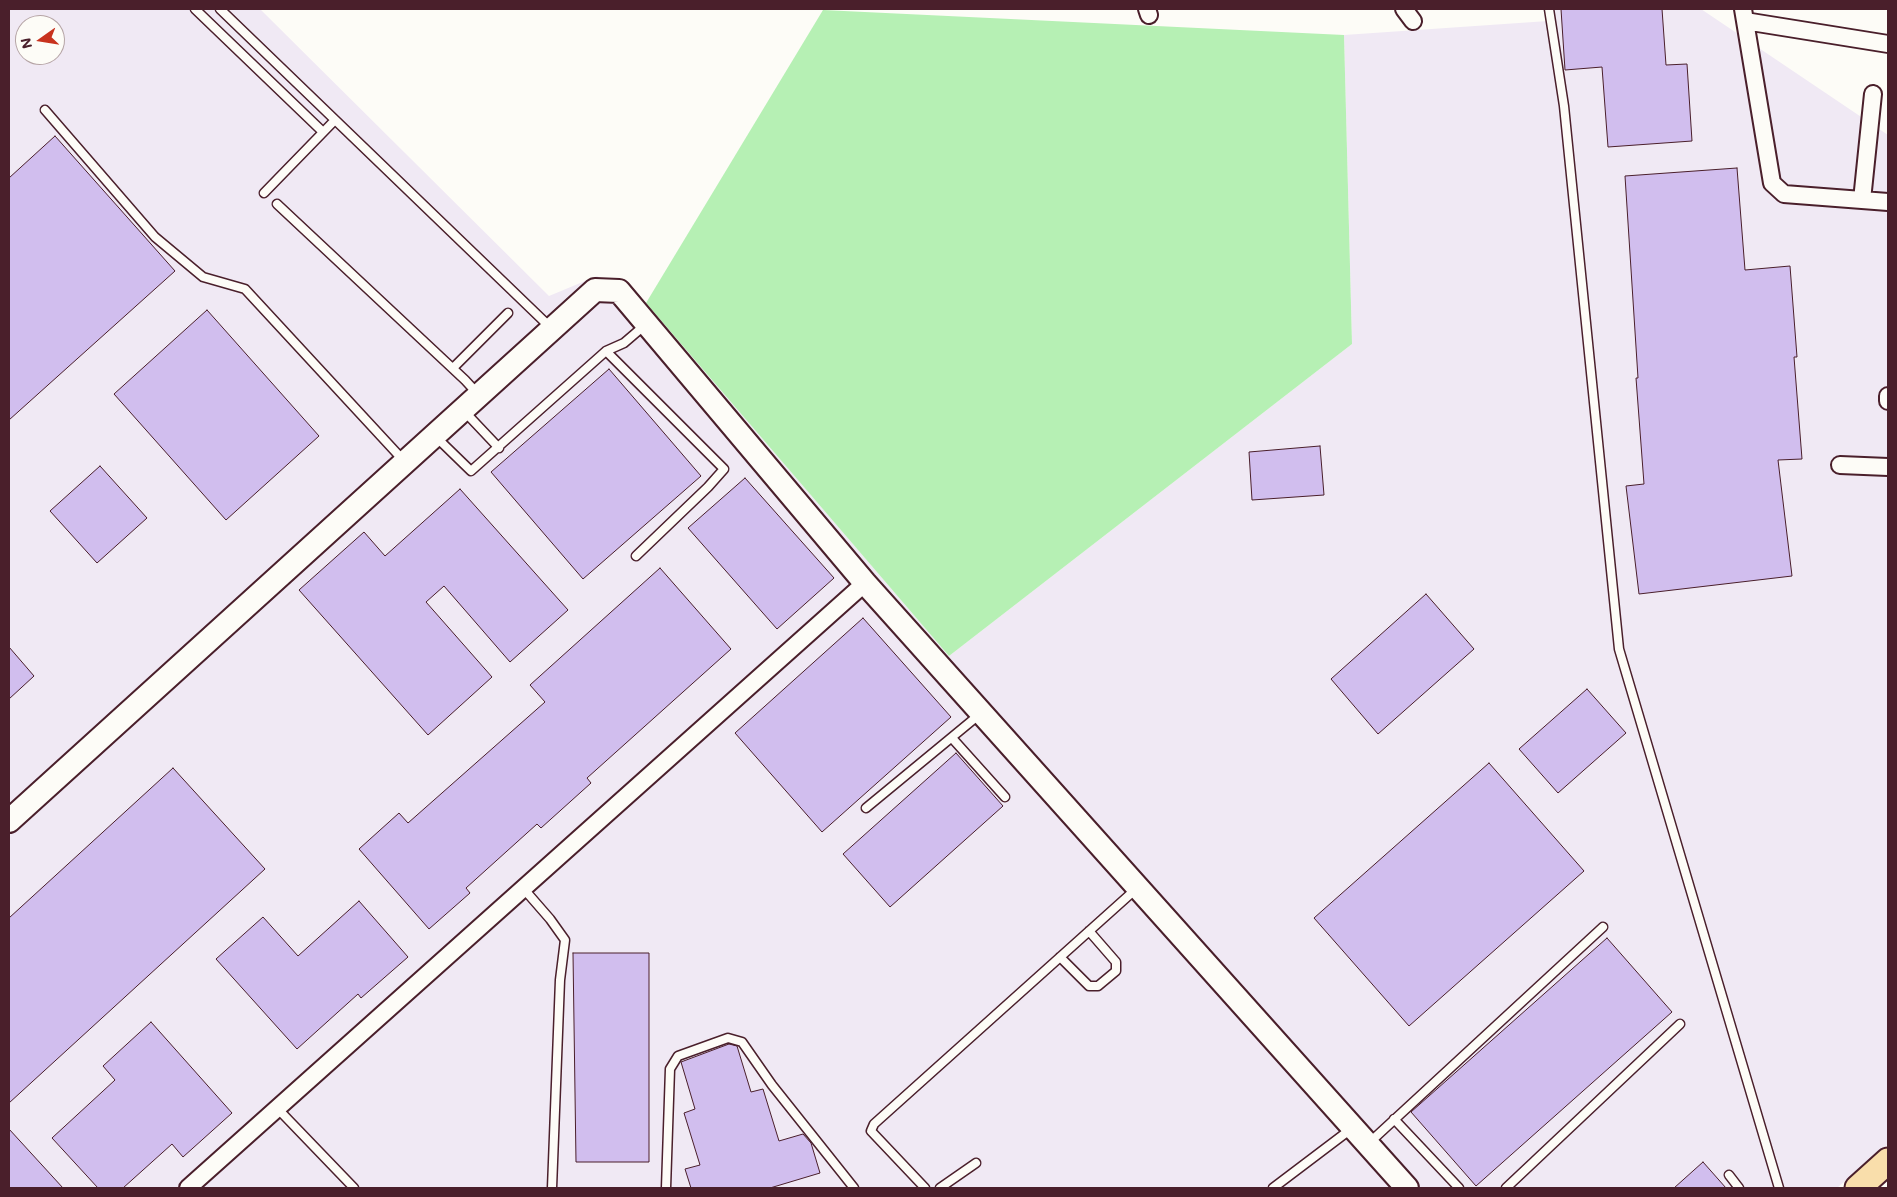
<!DOCTYPE html>
<style>
body{margin:0}
#map{position:relative;width:1897px;height:1197px;overflow:hidden;background:#fdfcf7;font-family:Mali,sans-serif}
canvas{display:block}
.frame{position:absolute;inset:0;border:10px solid #4a1f2b;pointer-events:none}
.north{position:absolute;left:15px;top:15px;width:50px;height:50px;box-sizing:border-box;background:#fdfcf7;border:1px solid #b5a4a5;border-radius:50%;rotate:257deg;font-size:14px;font-weight:700;line-height:20px;text-align:center;color:#4a1f2b}
.north::after{content:'';display:block;margin:auto;width:18px;height:22px;background:#c8321e;clip-path:polygon(50% 0,100% 100%,50% 72%,0 100%)}
</style>
<div id="map">
<canvas width="1897" height="1197"></canvas>
<div class="frame"></div>
<div class="north">N</div>
</div>
<script>
const ctx = document.querySelector('canvas').getContext('2d');
ctx.lineJoin = 'round';
function fillPath(path, color) { ctx.fillStyle = color; ctx.fill(path, 'evenodd'); }
const shape = rows => new Path2D(rows.map(r => 'M' + r).join(''));
function trace(path, color, width, dash) { ctx.strokeStyle = color; ctx.lineWidth = width; ctx.lineCap = dash ? 'butt' : 'round'; ctx.setLineDash(dash || []); ctx.stroke(path); }
fillPath(shape([
 [9,9,260,9,549,296,597,276,646,303,949,656,1352,344,1344,35,1548,21,1547,9,1701,9,1888,135,1888,1144,1837,1188,9,1188],
 [25,25,55,25,55,55,25,55]
]), '#f0e9f4');
fillPath(shape([
 [823,10,1344,35,1352,344,949,656,646,303]
]), '#b6f0b4');
const building = shape([
 [1561,9,1662,9,1666,65,1687,64,1692,141,1608,147,1602,67,1565,70,1561,9],
 [55,136,175,271,9,420,9,178,55,136],
 [1737,168,1745,270,1790,266,1797,357,1794,357,1802,459,1778,460,1792,576,1639,594,1626,486,1644,484,1636,378,1638,378,1625,176,1737,168],
 [207,310,319,436,226,520,114,394,207,310],
 [609,369,701,476,583,579,491,472,609,369],
 [1320,446,1324,495,1252,500,1249,452,1320,446],
 [100,466,147,518,97,563,50,511,100,466],
 [745,478,834,578,777,629,688,528,745,478],
 [460,489,568,610,510,662,444,586,426,602,492,677,428,735,299,590,364,532,385,556,460,489],
 [660,568,731,649,587,778,591,783,541,828,537,824,466,888,470,893,429,929,359,849,399,813,408,823,545,702,530,685,660,568],
 [1426,594,1474,649,1378,734,1331,679,1426,594],
 [863,618,951,717,822,832,735,733,863,618],
 [9,647,34,676,9,699,9,647],
 [1587,689,1626,733,1558,793,1519,749,1587,689],
 [956,753,1003,806,890,907,843,854,956,753],
 [1489,763,1584,871,1409,1026,1314,918,1489,763],
 [173,768,265,869,9,1103,9,918,173,768],
 [359,901,408,957,361,998,358,994,297,1049,216,959,263,917,298,956,359,901],
 [1607,938,1672,1012,1476,1186,1411,1112,1607,938],
 [573,953,649,953,649,1162,576,1162,573,953],
 [151,1022,232,1113,183,1157,172,1144,123,1188,98,1188,52,1138,115,1080,103,1066,151,1022],
 [729,1044,737,1046,751,1092,763,1089,779,1141,803,1134,811,1143,820,1173,770,1188,691,1188,685,1169,700,1165,684,1113,695,1109,681,1062,729,1044],
 [9,1129,63,1188,9,1188,9,1129],
 [1703,1162,1726,1188,1674,1188,1703,1162]
]);
fillPath(building, '#d1beee');
trace(building, '#4a1f2b', 1);
const lane = shape([
 [195,9,323,132],
 [220,9,551,328],
 [1549,9,1564,106,1619,649,1779,1188],
 [45,110,155,237,203,277,245,289,404,461],
 [264,193,335,120],
 [277,204,465,380,477,393],
 [606,351,724,469,708,487,636,556],
 [453,368,508,313],
 [464,411,499,448],
 [435,436,471,471,606,351,624,343,645,325],
 [952,738,1005,797],
 [866,808,980,714],
 [523,888,550,919,565,940,560,980,552,1188],
 [1060,957,1089,986,1098,986,1116,971,1116,962,1089,931],
 [277,1108,354,1188],
 [1394,1119,1459,1188],
 [1369,1143,1603,927],
 [1729,1175,1739,1188],
 [666,1188,670,1069,678,1056,728,1038,742,1042,772,1085,854,1188],
 [925,1188,871,1131,874,1124,1136,889],
 [940,1188,976,1163],
 [1273,1188,1351,1129],
 [1506,1188,1680,1024]
]);
const street = shape([
 [1147,9,1149,15],
 [1404,9,1413,21],
 [1743,9,1772,183,1784,194,1888,202],
 [1745,21,1888,44],
 [1862,200,1873,94],
 [1888,396,1888,401],
 [1840,465,1888,467],
 [188,1188,865,583]
]);
const secondary = shape([
 [9,821,595,290,619,291,865,583,1407,1188]
]);
const primary = shape([
 [1858,1188,1888,1161]
]);
trace(lane, '#4a1f2b', 11);
trace(street, '#4a1f2b', 20);
trace(secondary, '#4a1f2b', 26);
trace(primary, '#4a1f2b', 29);
trace(lane, '#fdfcf7', 8);
trace(street, '#fdfcf7', 16);
trace(secondary, '#fdfcf7', 22);
trace(primary, '#f9deab', 25);
</script>
